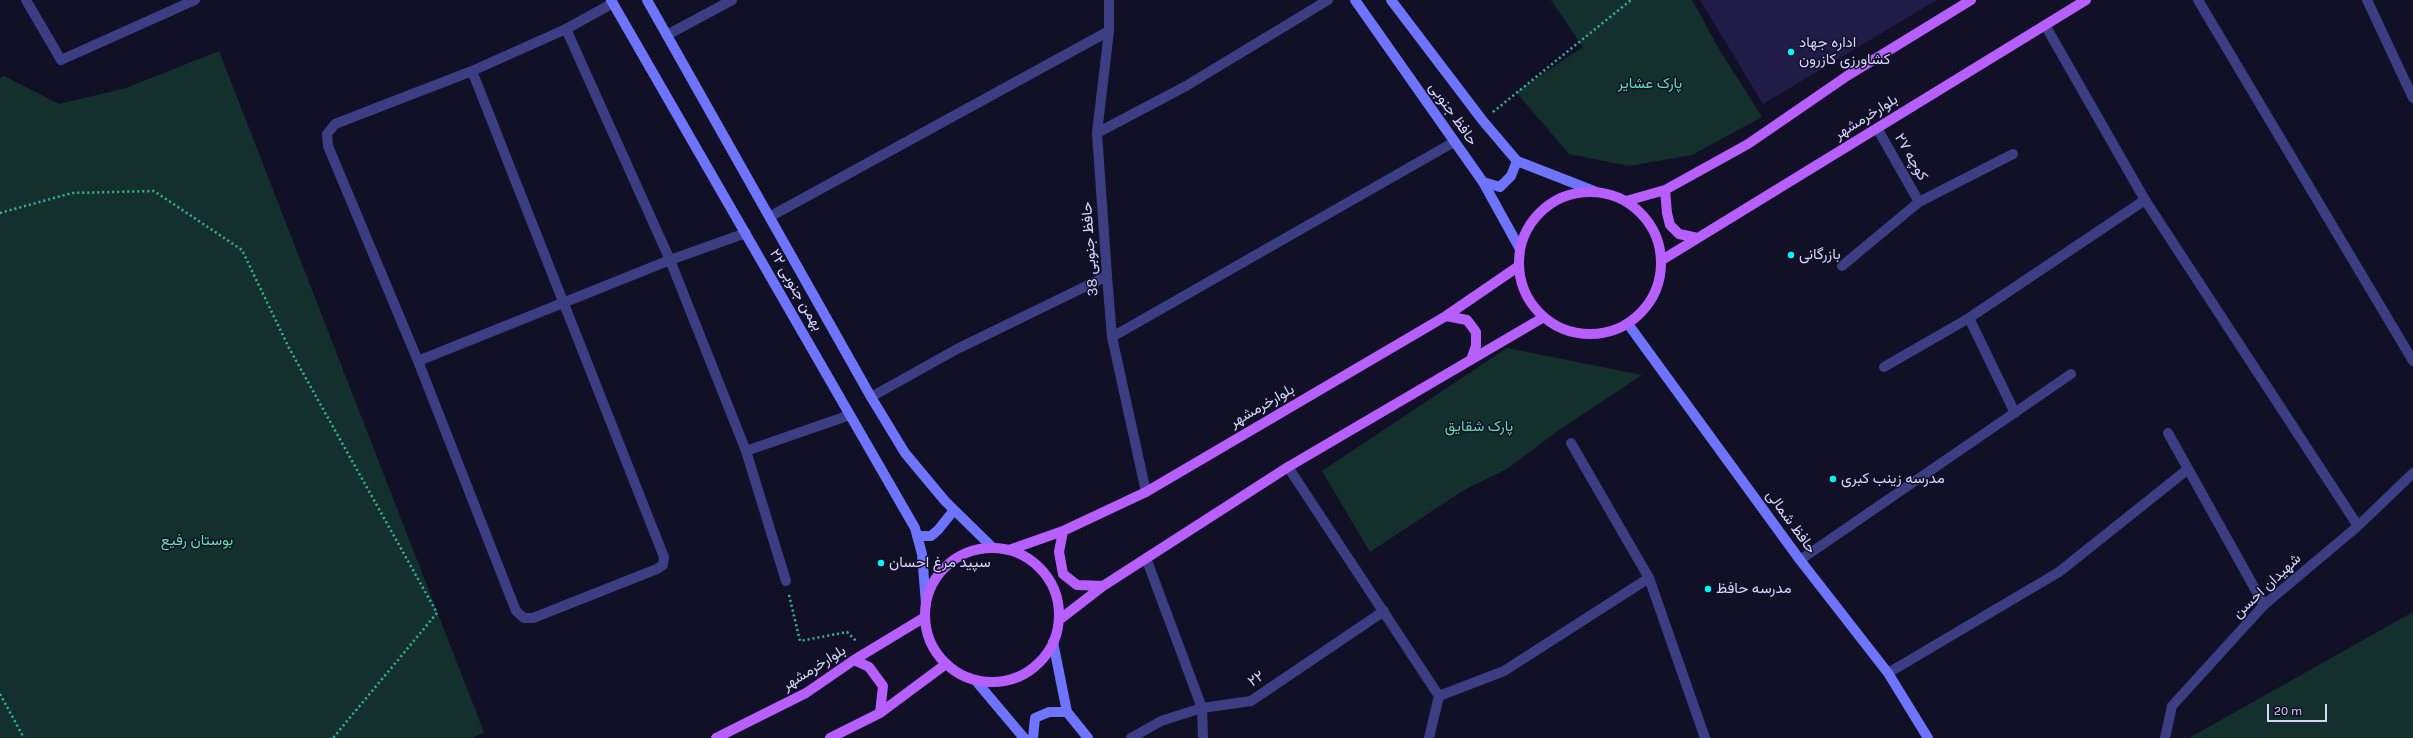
<!DOCTYPE html>
<meta charset="utf-8">
<style>
body{margin:0}
#map{position:relative;width:2413px;height:738px;overflow:hidden;background:#121026;font-family:Karla,sans-serif}
canvas{display:block}
.scale{position:absolute;left:2267px;top:704px;width:60px;height:18px;box-sizing:border-box;border:2px solid #d7d5fe;border-top:0;padding-left:5px;font-size:12px;line-height:14px;white-space:nowrap;color:#d7d5fe;-webkit-text-stroke:3px #121026;paint-order:stroke}
</style>
<div id="map">
<canvas width="2413" height="738"></canvas>
<div class="scale">20 m</div>
</div>
<script>
const ctx = document.querySelector('canvas').getContext('2d');
ctx.lineJoin = 'round';
function fillPath(path, color) { ctx.fillStyle = color; ctx.fill(path, 'evenodd'); }
const shape = rows => new Path2D(rows.map(r => 'M' + r).join(''));
function trace(path, color, width, dash) { ctx.strokeStyle = color; ctx.lineWidth = width; ctx.lineCap = dash ? 'butt' : 'round'; ctx.setLineDash(dash || []); ctx.stroke(path); }
function drawText(font, color, halo, rows, align = 'center') {
  ctx.font = font + ' Karla,Vazirmatn,sans-serif'; ctx.lineWidth = 3; ctx.setLineDash([]); ctx.textBaseline = 'middle'; ctx.strokeStyle = halo; ctx.fillStyle = color; for (const [text, x, y, turn = 0] of rows) {
    ctx.save(); ctx.translate(x, y); ctx.rotate((+turn || 0) * Math.PI / 180); ctx.textAlign = isNaN(turn) ? turn : align; if (halo) ctx.strokeText(text, 0, 0); ctx.fillText(text, 0, 0); ctx.restore();
  }
}
fillPath(shape([
 [1551,0,1692,0,1719,49,1762,117,1692,155,1629,166,1569,154,1516,92,1583,47],
 [219,51,484,732,473,738,0,738,0,78,4,76,59,104,126,88],
 [1507,348,1642,375,1559,430,1507,469,1464,490,1370,552,1322,471],
 [2413,612,2413,738,2189,738]
]), '#13302d');
fillPath(shape([
 [1700,0,1937,0,1763,104]
]), '#211c47');
trace(shape([
 [1493,112,1631,0],
 [0,213,72,193,154,191,242,250,289,348,437,613,333,738],
 [789,595,800,641,847,632,857,642],
 [0,694,24,738]
]), '#32b6a4', 2.5, [2, 3]);
trace(shape([
 [26,0,61,60,195,0],
 [1109,0,1109,31,1097,133,1107,276,1112,337,1146,492],
 [2198,0,2413,361],
 [2367,0,2413,98],
 [2045,25,2145,200,2358,526],
 [566,29,670,260,746,451,786,581],
 [667,35,732,0],
 [472,71,664,557,663,565,657,569,533,618,524,618,516,611,418,361,328,146,327,134,335,124,472,71,566,29,613,3],
 [1877,128,1919,202],
 [1097,133,1186,86,1328,0],
 [771,216,1109,31],
 [1842,266,1919,202,2013,154],
 [1969,318,2015,413],
 [1112,337,1454,142],
 [418,361,670,260,746,233],
 [1884,367,1969,318,2145,200],
 [871,397,957,349,1107,276],
 [2168,433,2264,605],
 [1571,443,1649,578,1705,738],
 [746,451,850,415],
 [1288,467,1439,696,1429,738],
 [1146,558,1202,708,1203,738],
 [1800,560,2071,374],
 [1888,673,2059,572,2188,469],
 [1439,696,1504,671,1649,578],
 [1131,738,1161,721,1202,708,1251,701,1384,611],
 [2165,738,2172,706,2264,605,2358,526,2413,473]
]), '#3c3e84', 10);
trace(shape([
 [611,0,915,528,922,554,926,604],
 [647,0,871,397,905,453,945,501,993,548],
 [1355,0,1483,182,1520,249],
 [1391,0,1483,121,1517,161,1594,191],
 [1483,182,1500,187,1511,176,1517,161],
 [1628,324,1800,560,1888,673,1928,738],
 [917,536,931,536,938,530,954,510],
 [1053,642,1067,712,1088,738],
 [976,681,1024,738],
 [1033,738,1035,718,1049,712,1067,712]
]), '#6e75fc', 10);
trace(shape([
 [1665,190,1667,213,1670,225,1679,234,1698,238],
 '1519 263a71 71 0 1 1 142 0a71 71 0 1 1-142 0Z',
 [1626,201,1665,190,1748,144,1847,76,1971,0],
 [1662,260,2086,0],
 [1446,316,1467,320,1476,332,1476,346,1471,360],
 [1063,531,1059,552,1063,574,1077,585,1103,586],
 '925 615a67 67 0 1 1 134 0a67 67 0 1 1-134 0Z',
 [1009,550,1063,531,1146,492,1446,316,1519,266],
 [1059,620,1103,586,1288,467,1544,317],
 [854,660,869,667,883,686,880,713],
 [716,738,806,693,854,660,925,617],
 [830,738,880,713,946,664]
]), '#b65ffc', 10);
for (const [x, y, r, color] of [
 [1791,52,4,"#05f4fa"],
 [1791,255,4,"#05f4fa"],
 [1833,479,4,"#05f4fa"],
 [881,563,4,"#05f4fa"],
 [1708,589,4,"#05f4fa"]
]) { const dot = new Path2D(); dot.arc(x, y, r, 0, 2 * Math.PI); ctx.fillStyle = color; ctx.fill(dot); trace(dot, '#121026', 1.5); }
drawText('15px', '#d7d5fe', '#121026', [
 ["اداره جهاد",1799,43],
 ["کشاورزی کازرون",1799,60],
 ["بازرگانی",1799,255],
 ["مدرسه زینب کبری",1841,479],
 ["سپید مرغ احسان",889,563],
 ["مدرسه حافظ",1716,589]
], 'left');
drawText('15px', '#62deb6', '#121026', [
 ["پارک عشایر",1650,84],
 ["پارک شقایق",1479,427],
 ["بوستان رفیع",197,541]
]);
drawText('15px', '#d7d5fe', '#121026', [
 ["حافظ جنوبی",1453,114,55],
 ["بلوارخرمشهر",1866,117,-32],
 ["کوچه ۲۷",1911,157,60],
 ["حافظ جنوبی 38",1090,249,-94],
 ["۲۲ بهمن جنوبی",796,290,60],
 ["بلوارخرمشهر",1262,406,-30],
 ["حافظ شمالی",1791,522,54],
 ["شهیدان احسن",2267,586,-43],
 ["بلوارخرمشهر",814,668,-32],
 ["۲۲",1256,679,-34]
]);
</script>
